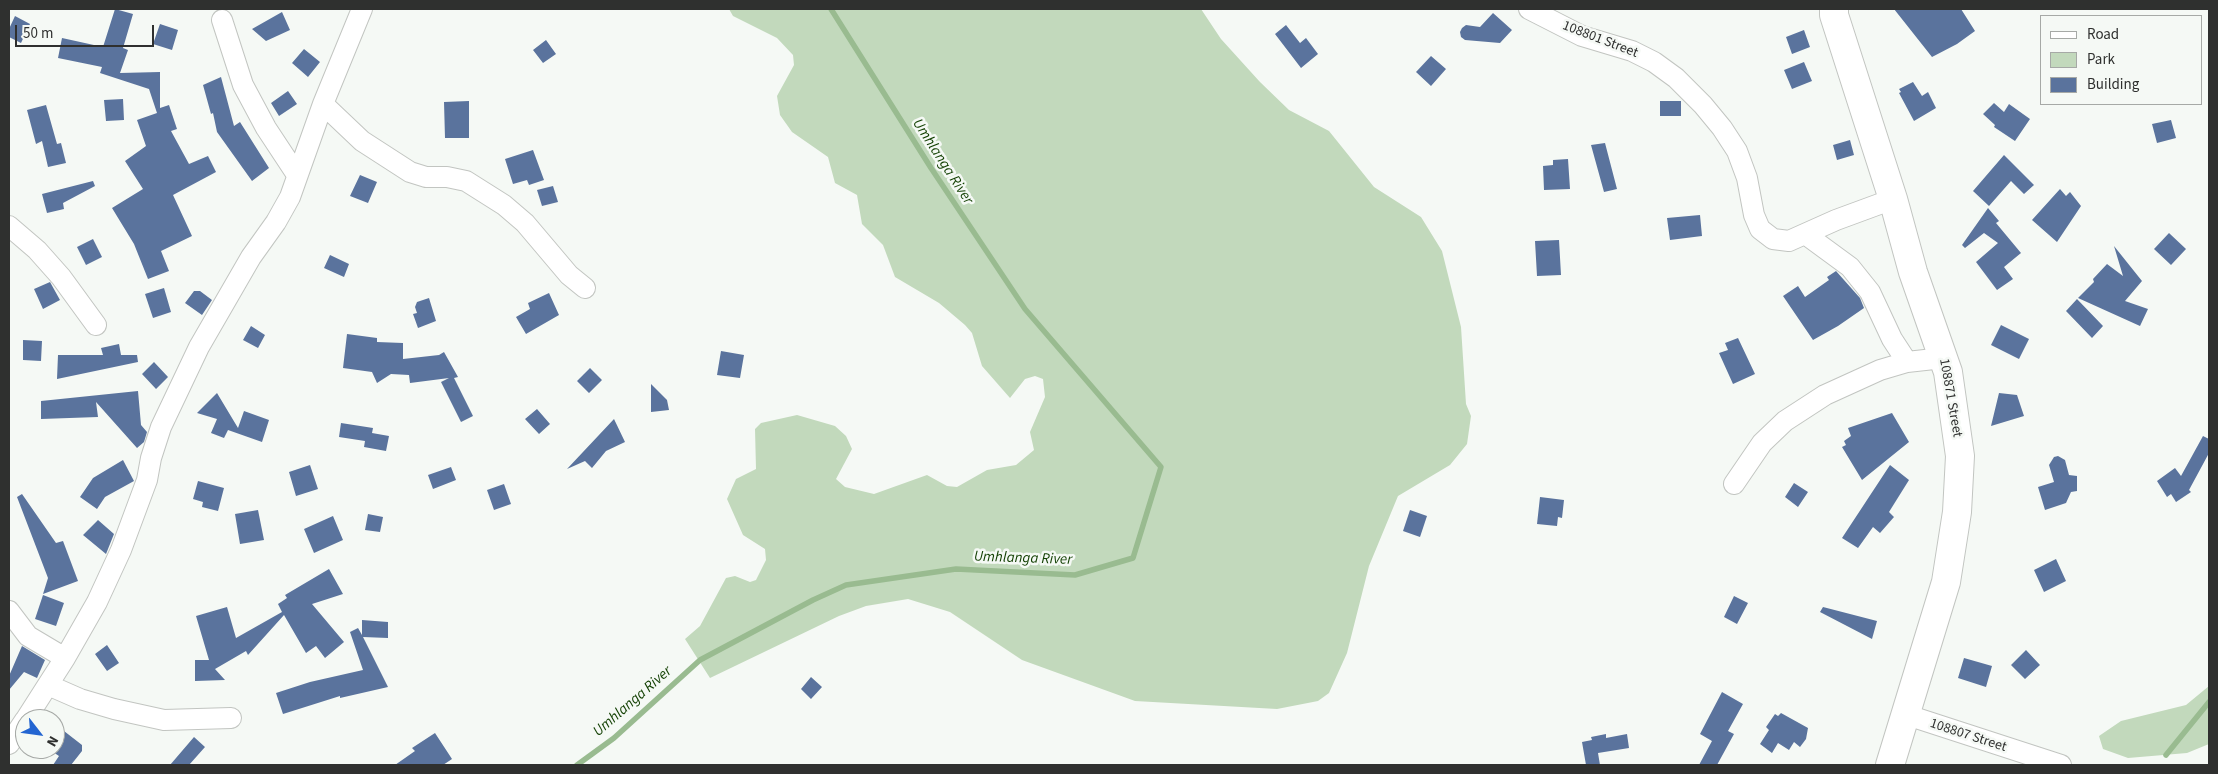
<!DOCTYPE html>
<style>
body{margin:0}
#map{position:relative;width:2218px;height:774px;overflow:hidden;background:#f5f9f5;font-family:"Source Sans 3",sans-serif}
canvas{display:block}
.frame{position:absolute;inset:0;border:10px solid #2f302f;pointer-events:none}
.legend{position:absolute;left:2040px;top:15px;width:162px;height:90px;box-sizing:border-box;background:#f5f9f5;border:1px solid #a6a9a6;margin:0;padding:6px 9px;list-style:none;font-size:15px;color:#2f302f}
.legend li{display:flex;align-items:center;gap:10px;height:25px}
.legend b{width:25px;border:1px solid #a6a9a6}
.north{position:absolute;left:15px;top:709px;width:50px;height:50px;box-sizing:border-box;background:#f5f9f5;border:1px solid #a6a9a6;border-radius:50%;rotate:120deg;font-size:14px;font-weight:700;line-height:20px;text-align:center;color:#2f302f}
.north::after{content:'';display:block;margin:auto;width:18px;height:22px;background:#2365d1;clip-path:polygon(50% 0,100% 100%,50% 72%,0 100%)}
.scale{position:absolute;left:15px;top:25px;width:139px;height:22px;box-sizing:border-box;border:2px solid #2f302f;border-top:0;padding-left:6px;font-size:15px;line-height:18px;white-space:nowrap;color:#2f302f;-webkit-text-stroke:4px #f5f9f5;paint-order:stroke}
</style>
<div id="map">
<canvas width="2218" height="774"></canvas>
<div class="frame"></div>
<ul class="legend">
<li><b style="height:6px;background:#fff"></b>Road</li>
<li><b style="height:14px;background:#c2d9bc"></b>Park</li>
<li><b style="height:14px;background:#5a739d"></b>Building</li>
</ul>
<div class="north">N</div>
<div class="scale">50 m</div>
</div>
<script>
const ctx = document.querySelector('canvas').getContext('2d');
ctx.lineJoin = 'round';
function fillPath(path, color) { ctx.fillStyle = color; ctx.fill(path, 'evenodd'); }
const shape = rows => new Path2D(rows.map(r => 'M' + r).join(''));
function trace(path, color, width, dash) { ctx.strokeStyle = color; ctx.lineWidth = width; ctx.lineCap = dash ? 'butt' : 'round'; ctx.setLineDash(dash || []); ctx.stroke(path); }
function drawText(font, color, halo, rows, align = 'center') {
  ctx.font = font + ' "Source Sans 3",sans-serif'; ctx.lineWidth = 5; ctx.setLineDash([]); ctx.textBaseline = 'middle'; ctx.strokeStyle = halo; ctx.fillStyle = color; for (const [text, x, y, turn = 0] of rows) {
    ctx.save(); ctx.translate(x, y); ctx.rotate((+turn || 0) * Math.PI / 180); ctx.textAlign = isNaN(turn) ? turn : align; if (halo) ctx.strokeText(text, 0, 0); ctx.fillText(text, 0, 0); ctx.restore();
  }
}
fillPath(shape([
 [729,9,1201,9,1221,39,1260,82,1289,110,1329,131,1374,187,1421,217,1442,251,1461,327,1466,404,1471,416,1467,444,1450,465,1398,496,1369,566,1347,653,1329,693,1318,701,1277,709,1135,701,1022,660,950,612,908,599,866,606,839,616,710,678,685,639,700,626,726,578,735,576,750,582,756,580,766,560,765,549,743,535,727,499,736,479,756,469,755,429,761,423,797,415,835,426,846,436,852,449,836,479,845,487,874,494,927,475,947,486,957,487,987,470,1016,465,1034,450,1030,432,1045,397,1043,379,1035,376,1025,379,1010,398,982,366,972,333,965,325,939,303,895,277,883,245,862,224,857,195,835,183,828,157,792,132,780,115,777,96,794,65,793,55,777,38,733,16],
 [2209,686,2209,744,2187,753,2128,758,2103,749,2099,736,2121,721,2186,705]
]), '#c2d9bc');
trace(shape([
 [2166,755,2209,702],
 [577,765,614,738,700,660,813,600,846,585,956,569,1075,575,1133,558,1161,467,1025,309,931,168,831,9]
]), '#99bb90', 5.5);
fillPath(shape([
 [115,9,133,14,123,48,128,50,120,73,160,72,160,108,169,105,177,129,171,131,189,164,208,156,216,172,173,195,192,236,161,251,169,271,148,279,134,244,112,208,143,189,125,161,146,146,137,120,157,113,149,89,100,73,102,67,58,58,62,38,103,47],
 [1894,9,1961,9,1975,31,1957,44,1932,57],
 [282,12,290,30,266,41,252,29],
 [1493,13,1512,30,1500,43,1465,40,1461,37,1460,32,1462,28,1466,25,1480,27],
 [15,16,30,24,21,43,9,37,9,29],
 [160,24,178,30,172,50,153,44],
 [1286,25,1300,43,1306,38,1318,54,1301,68,1275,34],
 [1804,30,1810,47,1792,54,1786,37],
 [546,40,556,54,543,63,533,50],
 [304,49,320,62,308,77,292,63],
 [1431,56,1446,69,1431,86,1416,72],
 [1804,62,1812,81,1792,89,1784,70],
 [221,77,234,126,240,122,269,168,252,181,217,132,213,113,211,114,203,85],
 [1913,82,1922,96,1928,92,1936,108,1914,121,1899,93,1901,92,1899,89],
 [288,91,297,104,279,116,271,103],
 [123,99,124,120,106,121,104,100],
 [469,101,469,138,445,138,444,102],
 [1660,101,1681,101,1681,116,1660,116],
 [1994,103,2004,112,2009,104,2030,119,2015,141,1994,127,1995,125,1983,114],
 [46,105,57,144,61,143,66,163,48,167,42,141,36,144,27,110],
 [2171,120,2176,138,2157,143,2152,124],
 [1850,140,1854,155,1837,160,1833,145],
 [1605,143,1617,189,1604,192,1591,145],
 [533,150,544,180,529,185,527,180,513,184,505,159],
 [2004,155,2034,185,2024,194,2011,181,1989,206,1973,191],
 [1568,159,1570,189,1544,190,1543,166,1553,165,1553,160],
 [360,175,377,182,368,203,350,196],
 [93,181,95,186,63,203,64,209,47,213,42,194],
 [553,186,558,202,542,206,537,190],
 [2060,189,2066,196,2070,192,2081,206,2057,242,2032,220],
 [1988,208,1999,221,1996,223,2021,253,2004,267,2013,279,1997,290,1976,262,1998,243,1984,233,1965,248,1962,245],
 [1700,215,1702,236,1670,240,1667,218],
 [2169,233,2186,249,2171,265,2154,249],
 [93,239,102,257,86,265,77,247],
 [1559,240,1561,275,1537,276,1535,241],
 [2114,246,2142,281,2125,301,2148,309,2140,326,2078,298,2094,282,2093,279,2107,264,2123,276],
 [330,255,349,264,344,277,324,268],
 [1836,271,1860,298,1864,308,1838,326,1813,340,1783,296,1798,286,1805,297,1829,280,1827,277],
 [50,282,60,300,43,309,34,289],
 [164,288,171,312,153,318,145,294],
 [194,291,200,291,212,300,202,315,185,303],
 [549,293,559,315,526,334,516,317,530,309,528,303],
 [429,298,436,321,418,328,413,314,417,313,415,307,417,302],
 [2077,299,2103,326,2092,338,2066,311],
 [2001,325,2029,339,2019,359,1991,345],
 [251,326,265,335,258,348,243,340],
 [347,334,377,338,377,342,403,343,403,359,439,355,444,352,458,377,454,378,473,416,461,422,441,382,449,378,410,383,409,375,391,374,377,383,372,372,343,368],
 [1738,338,1755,374,1733,384,1719,353,1728,350,1725,343],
 [23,340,42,341,41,361,23,360],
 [119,344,121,355,137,355,138,362,57,379,58,355,103,355,101,348],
 [721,351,744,355,740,378,717,375],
 [154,362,168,377,156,389,142,374],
 [590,368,602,380,589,393,577,381],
 [651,384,667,400,669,410,651,412],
 [138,391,141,425,147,432,144,442,137,448,96,402,98,417,41,419,41,401],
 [217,393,238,428,244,411,269,420,262,442,228,430,224,438,211,433,217,419,197,413],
 [1999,393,2017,395,2024,416,1991,426],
 [537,409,550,424,539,434,525,419],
 [1892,413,1909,442,1862,480,1842,447,1846,445,1844,441,1851,436,1848,428],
 [614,419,625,442,606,451,592,468,585,461,567,469],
 [341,423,373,428,372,433,389,436,386,451,364,447,365,441,339,437],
 [2203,436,2209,439,2209,453,2189,490,2191,492,2176,502,2171,494,2167,497,2157,481,2175,468,2181,476],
 [2058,456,2065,460,2069,475,2077,476,2077,491,2071,492,2066,503,2045,510,2038,487,2054,482,2049,465,2054,457],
 [123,460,134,481,105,497,97,509,80,497,93,478],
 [310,465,318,489,296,496,289,472],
 [1890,465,1909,480,1889,512,1894,517,1880,533,1873,527,1858,548,1842,538],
 [451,467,456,480,433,489,428,475],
 [198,481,224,488,218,511,202,507,203,502,193,499],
 [1794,483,1808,492,1798,507,1785,497],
 [504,484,511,504,494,510,487,490],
 [22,494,56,543,63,541,78,581,43,594,48,578,17,497],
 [1540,497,1564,500,1562,518,1558,517,1557,526,1537,524],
 [258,510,264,540,240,544,235,514],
 [1410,510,1427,516,1420,537,1403,531],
 [368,514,383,517,380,532,365,530],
 [333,516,343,540,314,553,304,529],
 [98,520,114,534,106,554,83,535],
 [2056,559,2066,581,2044,592,2034,570],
 [329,569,343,594,312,604,344,642,325,658,316,646,306,653,284,615,248,655,246,651,215,669,225,680,195,681,195,660,209,660,196,616,227,607,236,638,282,612,278,604,287,598,285,595],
 [43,595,64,603,56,626,35,619],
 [1734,596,1748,603,1737,624,1724,617],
 [1823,607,1877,621,1872,639,1820,612],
 [362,620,388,622,388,638,363,637,388,687,340,698,340,696,283,714,276,693,310,682,363,670,350,632,358,628,362,635],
 [107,645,119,663,107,671,95,654],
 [22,646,45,660,37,678,24,672,9,690,9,676],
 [2026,650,2040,665,2025,679,2011,665],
 [1964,658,1992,666,1986,687,1958,678],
 [811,677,822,687,811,699,801,689],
 [1722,692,1743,704,1728,731,1734,734,1717,765,1699,765,1712,741,1700,734],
 [1781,713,1808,728,1806,739,1800,747,1794,742,1789,750,1778,743,1772,753,1760,744,1769,730,1766,727,1775,714,1778,716],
 [64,731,82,745,82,751,71,765,53,765,59,756,50,750,55,749,55,743],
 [435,733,452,759,443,765,395,765,415,751,412,748],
 [1606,734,1606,738,1627,734,1629,748,1598,753,1600,765,1586,765,1582,742,1592,740,1591,737],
 [194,737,205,747,189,765,170,765]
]), '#5a739d');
const street = shape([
 [1529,9,1582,36,1632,51,1654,62,1676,78,1703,105,1722,128,1737,151,1747,178,1754,215,1760,229,1773,239,1789,241,1836,220,1893,199],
 [222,20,243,85,266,128,297,175],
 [323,104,362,141,410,172,426,177,447,177,466,181,504,205,525,223,569,275,585,288],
 [9,226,37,250,61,277,96,325],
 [1805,234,1850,267,1870,292,1892,339,1907,362],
 [1734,484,1762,443,1785,421,1825,395,1880,370,1907,362,1943,358],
 [9,611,28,636,65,658],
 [48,685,80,699,114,709,164,720,231,718],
 [1904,714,2061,765],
 [26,719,65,658,97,602,121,550,147,480,151,458,161,427,199,347,251,257,276,222,290,197,323,104,362,9],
 [9,744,25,720]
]);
const secondary = shape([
 [1834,9,1834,15,1893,199,1913,272,1948,372,1960,456,1957,512,1946,582,1890,765]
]);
trace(street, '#c2c5c1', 22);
trace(secondary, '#c2c5c1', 30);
trace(street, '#fff', 20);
trace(secondary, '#fff', 28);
drawText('14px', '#2f302f', '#f5f9f5', [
 ["108801 Street",1600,40,21],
 ["108871 Street",1950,398,80],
 ["108807 Street",1968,736,18]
]);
drawText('italic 15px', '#113f00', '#f5f9f5', [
 ["Umhlanga River",942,162,57],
 ["Umhlanga River",1023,559,2],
 ["Umhlanga River",633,702,-41]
]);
</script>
